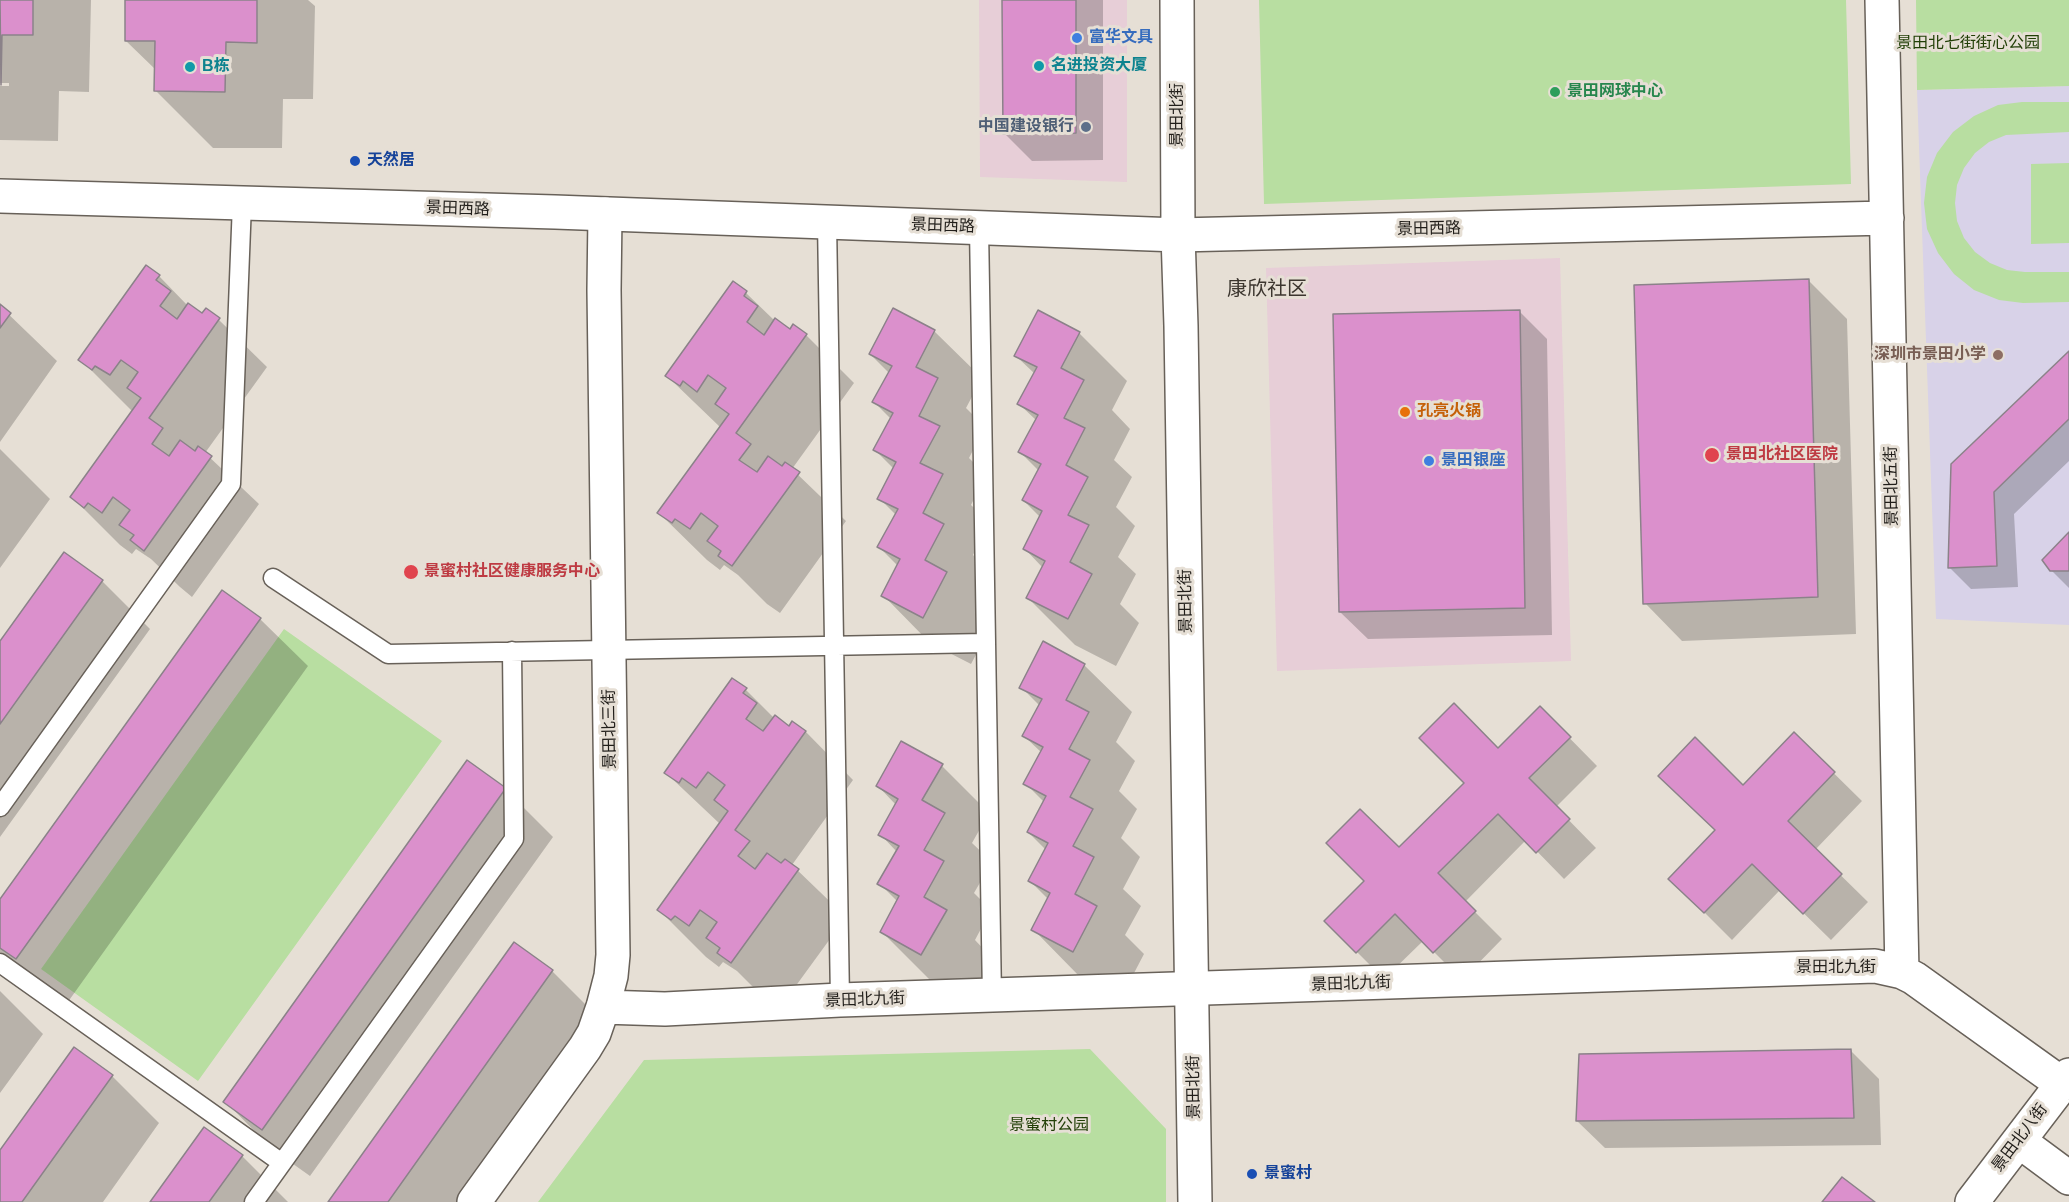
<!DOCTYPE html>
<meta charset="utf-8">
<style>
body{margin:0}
canvas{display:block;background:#e6dfd5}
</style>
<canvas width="2069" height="1202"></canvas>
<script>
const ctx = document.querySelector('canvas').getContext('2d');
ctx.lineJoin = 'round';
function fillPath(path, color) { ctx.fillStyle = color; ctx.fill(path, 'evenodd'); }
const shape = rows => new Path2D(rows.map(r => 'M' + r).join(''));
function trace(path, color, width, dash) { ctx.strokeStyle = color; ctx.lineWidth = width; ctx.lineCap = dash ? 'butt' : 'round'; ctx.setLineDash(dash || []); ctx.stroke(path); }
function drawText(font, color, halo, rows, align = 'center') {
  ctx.font = font + ' Helvetica,"Noto Sans SC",sans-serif'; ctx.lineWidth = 6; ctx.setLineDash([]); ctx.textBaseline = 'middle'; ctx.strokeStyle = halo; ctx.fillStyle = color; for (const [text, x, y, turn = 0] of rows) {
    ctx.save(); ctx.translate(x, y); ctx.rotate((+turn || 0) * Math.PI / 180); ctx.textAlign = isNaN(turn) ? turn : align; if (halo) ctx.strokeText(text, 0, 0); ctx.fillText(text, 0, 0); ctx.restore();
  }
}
fillPath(shape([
 [979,0,1127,0,1127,182,980,177],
 [1560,258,1571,661,1277,671,1266,268]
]), '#e7ced7');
fillPath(shape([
 [2069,86,2069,625,1936,619,1917,90]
]), '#d8d2e8');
fillPath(shape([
 [1259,0,1846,0,1851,184,1264,204],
 [1916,0,2069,0,2069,86,1917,90],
 [2022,102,2069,102,2069,132,2006,135,1989,142,1975,153,1964,168,1957,185,1955,203,1957,221,1964,238,1975,252,1990,263,2007,270,2025,272,2069,272,2069,302,2023,303,1999,300,1974,290,1954,274,1938,253,1927,229,1924,203,1927,177,1937,153,1953,132,1974,116,1998,105],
 [2069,163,2069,243,2031,244,2031,164],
 [284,629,442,741,198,1081,41,969],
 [1090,1049,1166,1129,1166,1202,538,1202,644,1060]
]), '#b8dea1');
fillPath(shape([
 [0,0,91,0,89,92,59,91,58,141,0,140,0,86,9,86,9,83,0,83],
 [127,0,308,0,315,6,313,99,283,99,282,148,213,148,156,91,156,70,126,41],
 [1004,0,1103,0,1103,160,1032,161,1004,133],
 [146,268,159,276,188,306,202,315,206,310,219,320,267,367,205,453,259,504,192,597,180,587,151,559,136,549,132,554,120,545,72,497,133,412,80,359],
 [1809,281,1847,319,1856,634,1682,641,1645,603],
 [733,283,746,293,775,321,790,331,793,326,806,335,854,383,792,469,846,521,780,613,767,604,738,575,724,565,720,570,707,560,659,513,721,428,667,376],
 [0,306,57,361,0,442],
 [1520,312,1547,339,1552,635,1368,639,1340,612],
 [934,331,982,378,966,408,985,427,969,458,986,475,971,505,990,523,973,555,991,572,975,602,994,621,971,664,930,643,883,595,898,566,879,547,896,515,879,498,894,469,875,450,891,419,874,402,889,373,870,354],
 [1079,333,1127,381,1112,410,1130,429,1114,460,1132,477,1116,507,1135,526,1118,557,1136,574,1120,604,1139,623,1116,666,1075,645,1028,598,1043,568,1025,549,1041,518,1023,500,1039,471,1020,452,1037,421,1019,404,1035,374,1016,356],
 [2069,353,2069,461,2014,514,2018,587,1971,589,1949,567],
 [0,449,50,499,0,568],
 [2069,534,2069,588,2051,570],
 [102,581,150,629,0,837,0,644],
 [260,619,308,666,65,1006,26,979,0,952,0,902],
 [1084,665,1132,712,1116,742,1135,761,1119,791,1137,809,1121,838,1140,857,1123,889,1141,906,1125,935,1144,954,1121,998,1080,977,1033,929,1049,900,1030,881,1046,850,1028,832,1044,802,1025,783,1042,753,1024,736,1040,706,1021,687],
 [746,690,774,718,790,728,792,723,806,732,853,780,792,865,846,917,779,1009,766,1000,737,971,723,962,719,967,706,957,659,910,720,824,666,773],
 [1540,708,1597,766,1556,807,1596,848,1564,879,1526,840,1465,902,1502,939,1462,980,1423,941,1384,979,1326,921],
 [1794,734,1862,801,1815,850,1868,902,1831,940,1780,890,1732,940,1698,906,1716,830,1743,787],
 [942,766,989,813,972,843,992,862,974,893,991,910,975,940,993,959,969,1002,929,979,882,932,898,902,879,883,897,852,880,834,896,805,878,786],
 [505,789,553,837,310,1176,272,1149,225,1101],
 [514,944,552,971,600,1019,469,1202,330,1202],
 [0,991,43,1034,0,1093],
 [1851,1051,1879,1079,1881,1145,1605,1148,1577,1121],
 [112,1076,159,1123,103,1202,0,1202,0,1152],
 [242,1156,288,1202,152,1202]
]), '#0003');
const building = shape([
 [0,0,33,0,33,35,2,35,1,85,0,0],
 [125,0,257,0,257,43,226,42,225,92,154,91,155,41,125,41,125,0],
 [1002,0,1076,0,1076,133,1003,134,1002,0],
 [146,265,160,275,156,280,171,291,160,306,177,319,188,303,202,313,206,308,220,318,149,418,163,428,152,444,169,456,180,440,195,451,198,446,212,456,144,551,130,540,134,535,119,525,130,510,113,497,102,513,88,503,84,508,70,497,141,398,127,388,138,372,121,360,110,375,95,366,92,370,78,360,146,265],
 [1809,279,1818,597,1643,604,1634,285,1809,279],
 [733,281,747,291,744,296,758,306,747,322,764,335,775,318,790,329,793,324,807,334,736,433,751,444,739,460,757,472,768,456,782,466,785,462,800,472,732,566,718,556,721,551,707,541,718,526,701,513,690,529,675,519,672,523,657,513,729,414,715,404,726,388,708,375,697,392,683,381,680,386,665,376,733,281],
 [0,304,11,313,0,328,0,304],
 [893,308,935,330,916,367,938,378,919,416,940,426,920,463,943,474,923,513,944,524,925,560,947,572,923,618,881,596,900,559,877,547,898,509,877,499,896,462,873,450,893,413,872,402,892,366,869,354,893,308],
 [1038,310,1080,332,1061,368,1084,380,1064,418,1085,428,1066,465,1088,477,1068,515,1089,525,1070,562,1092,574,1068,619,1026,598,1045,561,1023,549,1042,511,1022,500,1041,464,1018,452,1038,415,1017,404,1037,367,1014,356,1038,310],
 [1520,310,1525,608,1339,612,1333,314,1520,310],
 [2069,351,2069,419,1994,492,1997,566,1948,568,1951,464,2069,351],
 [2069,532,2069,571,2050,571,2042,560,2069,532],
 [64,552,103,580,0,724,0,641,64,552],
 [222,590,261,618,16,959,0,948,0,899,222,590],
 [1043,641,1085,664,1066,700,1089,712,1069,749,1090,760,1070,797,1093,809,1073,846,1094,857,1075,894,1097,906,1073,952,1031,930,1050,893,1028,881,1048,843,1027,832,1046,796,1023,784,1043,747,1022,736,1042,699,1019,688,1043,641],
 [732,678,747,688,743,693,757,703,746,719,763,731,775,715,789,726,792,721,806,731,735,830,750,841,738,856,755,869,767,853,781,863,785,859,799,869,731,963,717,953,720,948,706,938,717,922,700,910,689,926,675,916,671,920,657,910,728,811,714,800,725,785,708,772,696,788,682,778,679,783,664,773,732,678],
 [1454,703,1498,748,1540,706,1571,737,1529,778,1570,819,1536,853,1498,814,1438,873,1476,911,1433,953,1395,914,1356,953,1324,921,1364,881,1326,843,1360,809,1399,847,1464,783,1419,738,1454,703],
 [1794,732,1835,772,1788,821,1842,874,1803,914,1752,864,1704,913,1668,879,1715,830,1658,776,1695,737,1743,785,1794,732],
 [901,741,943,764,922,800,945,813,924,850,944,861,924,897,947,910,921,955,880,932,899,896,877,884,899,846,878,835,898,799,876,786,901,741],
 [467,760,506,788,262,1130,223,1102,467,760],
 [514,942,553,970,388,1202,328,1202,514,942],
 [74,1047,113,1075,22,1202,0,1202,0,1150,74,1047],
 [1851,1049,1854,1118,1576,1121,1579,1054,1851,1049],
 [204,1127,243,1155,209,1202,150,1202,204,1127],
 [1842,1177,1875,1202,1822,1202,1842,1177]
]);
fillPath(building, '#db90cc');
trace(building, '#8b8289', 1.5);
const service = shape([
 [827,222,840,1000],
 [979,228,992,997],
 [273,578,388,654,986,643],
 [0,807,231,484,242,203],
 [0,963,282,1163],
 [254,1202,514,839,512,651]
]);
const minor = shape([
 [1882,0,1902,972],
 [1178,235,1887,218],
 [603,1007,665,1009,840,1000,1875,966,1902,972,1914,978,2062,1084],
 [2019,1141,2069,1178],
 [474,1202,585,1048,594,1033,603,1007,611,976,613,955,604,290,605,214],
 [1972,1202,2069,1075]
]);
const tertiary = shape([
 [1177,0,1178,235,1181,326,1195,1202],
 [0,196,555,212,1178,235]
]);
trace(service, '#686159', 21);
trace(minor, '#686159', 36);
trace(tertiary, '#686159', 36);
trace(service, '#fff', 18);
trace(minor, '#fff', 33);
trace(tertiary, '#fff', 33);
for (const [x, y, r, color] of [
 [1077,38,6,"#3f7fe0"],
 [1039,66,6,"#0f9aa8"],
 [190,67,6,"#0f9aa8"],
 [1555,92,6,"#2e9e5b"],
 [1086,127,6,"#5c6f8a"],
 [355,161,6,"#1a4fb4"],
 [1998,355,6,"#8d6e63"],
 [1405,412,6,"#e8710a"],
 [1712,455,8,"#e0444e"],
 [1429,461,6,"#3f7fe0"],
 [411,572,8,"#e0444e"],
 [1252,1174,6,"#1a4fb4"]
]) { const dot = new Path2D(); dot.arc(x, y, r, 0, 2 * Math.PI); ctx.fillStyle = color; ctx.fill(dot); trace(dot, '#e6dfd5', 2); }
drawText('bold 16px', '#366cbe', '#e6dfd5', [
 ["富华文具",1089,38],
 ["景田银座",1441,461]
], 'left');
drawText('16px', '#213f06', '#e6dfd5', [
 ["景田北七街街心公园",1968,44],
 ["景蜜村公园",1049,1126]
]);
drawText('bold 16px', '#0d838f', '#e6dfd5', [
 ["名进投资大厦",1051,66],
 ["B栋",202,67]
], 'left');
drawText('bold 16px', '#27864d', '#e6dfd5', [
 ["景田网球中心",1567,92]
], 'left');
drawText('16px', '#211e1a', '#e6dfd5', [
 ["景田北街",1178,115,-90],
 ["景田西路",458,209,2],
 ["景田西路",943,226,2],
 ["景田西路",1429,229,-1],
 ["景田北五街",1892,486,-91],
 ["景田北街",1186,601,-91],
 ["景田北三街",610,729,-91],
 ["景田北九街",1836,968],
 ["景田北九街",1351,984,-2],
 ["景田北九街",865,1000,-2],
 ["景田北街",1194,1087,-91],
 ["景田北八街",2020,1138,-53]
]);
drawText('bold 16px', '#4e5e75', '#e6dfd5', [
 ["中国建设银行",1074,127]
], 'right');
drawText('bold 16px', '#164399', '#e6dfd5', [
 ["天然居",367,161],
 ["景蜜村",1264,1174]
], 'left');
drawText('bold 16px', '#785e54', '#e6dfd5', [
 ["深圳市景田小学",1986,355]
], 'right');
drawText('bold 16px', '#c56008', '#e6dfd5', [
 ["孔亮火锅",1417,412]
], 'left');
drawText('bold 16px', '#be3a42', '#e6dfd5', [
 ["景田北社区医院",1726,455],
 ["景蜜村社区健康服务中心",424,572]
], 'left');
drawText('20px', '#3c362f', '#e6dfd5', [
 ["康欣社区",1267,289]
]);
</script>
